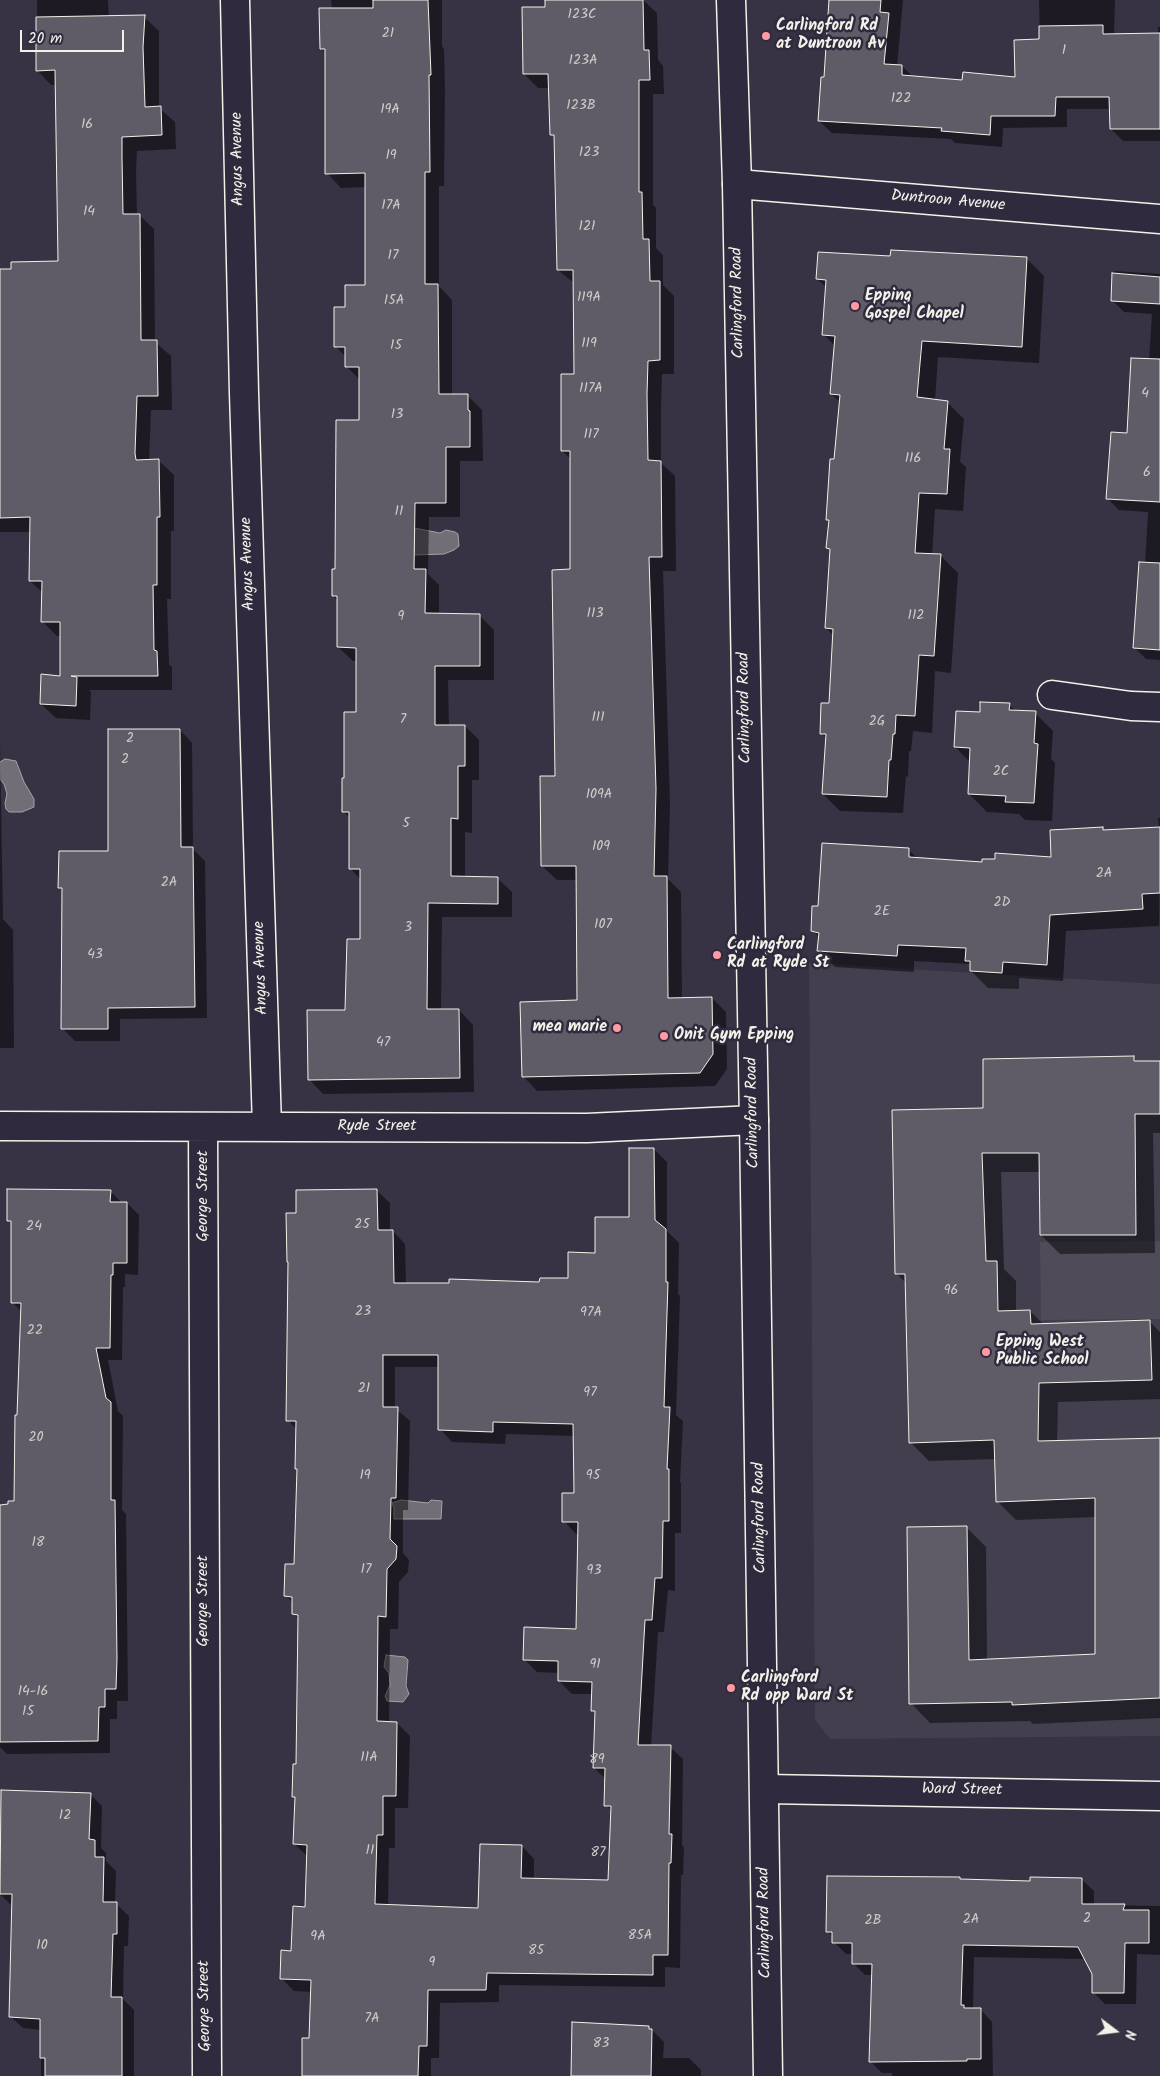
<!DOCTYPE html>
<style>
body{margin:0}
#map{position:relative;width:1160px;height:2076px;overflow:hidden;background:#373244;font-family:Kalam,sans-serif}
canvas{display:block}
.north{position:absolute;left:1090px;top:2006px;width:50px;height:50px;-webkit-text-stroke:4px #2f2a3d;paint-order:stroke;rotate:105deg;font-size:14px;font-weight:700;line-height:20px;text-align:center;color:#f4f1e8}
.north::after{content:'';display:block;margin:auto;width:18px;height:22px;background:#f4f1e8;clip-path:polygon(50% 0,100% 100%,50% 72%,0 100%)}
.scale{position:absolute;left:20px;top:30px;width:104px;height:22px;box-sizing:border-box;border:2px solid #f4f1e8;border-top:0;padding-left:6px;font-size:15px;line-height:18px;white-space:nowrap;color:#f4f1e8;-webkit-text-stroke:4px #2f2a3d;paint-order:stroke}
</style>
<div id="map">
<canvas width="1160" height="2076"></canvas>
<div class="north">N</div>
<div class="scale">20 m</div>
</div>
<script>
const ctx = document.querySelector('canvas').getContext('2d');
ctx.lineJoin = 'round';
function fillPath(path, color) { ctx.fillStyle = color; ctx.fill(path, 'evenodd'); }
const shape = rows => new Path2D(rows.map(r => 'M' + r).join(''));
function trace(path, color, width, dash) { ctx.strokeStyle = color; ctx.lineWidth = width; ctx.lineCap = dash ? 'butt' : 'round'; ctx.setLineDash(dash || []); ctx.stroke(path); }
function drawText(font, color, halo, rows, align = 'center') {
  ctx.font = font + ' Kalam,sans-serif'; ctx.lineWidth = 5; ctx.setLineDash([]); ctx.textBaseline = 'middle'; ctx.strokeStyle = halo; ctx.fillStyle = color; for (const [text, x, y, turn = 0] of rows) {
    ctx.save(); ctx.translate(x, y); ctx.rotate((+turn || 0) * Math.PI / 180); ctx.textAlign = isNaN(turn) ? turn : align; if (halo) ctx.strokeText(text, 0, 0); ctx.fillText(text, 0, 0); ctx.restore();
  }
}
fillPath(shape([
 [809,963,1160,984,1160,1736,830,1739,815,1720]
]), '#433f4e');
fillPath(shape([
 [1160,1241,1160,1319,1041,1320,1040,1242]
]), '#504b59');
const water = shape([
 [414,528,440,533,446,530,455,532,458,534,459,546,454,550,444,554,414,555,414,528],
 [5,759,16,761,24,782,34,799,34,807,22,812,9,812,6,809,5,803,7,794,4,784,0,779,0,762,5,759],
 [401,1500,428,1503,431,1500,442,1501,441,1519,394,1519,394,1508,392,1503,401,1500],
 [386,1655,405,1657,408,1660,406,1686,409,1694,403,1702,387,1701,385,1696,390,1685,389,1673,384,1667,386,1655]
]);
fillPath(water, '#726e77');
trace(water, '#a6a2a4', 1);
fillPath(shape([
 [37,0,108,0,109,17,144,17,159,31,159,108,175,122,176,149,137,151,136,173,137,215,139,215,154,229,155,342,171,356,172,410,151,410,149,461,159,461,174,475,174,531,171,531,171,599,167,599,169,664,172,667,172,690,89,690,91,692,90,720,56,718,41,704,61,677,61,636,57,636,42,621,43,593,30,581,31,532,0,532,0,271,59,263,56,85,51,85,37,70],
 [331,0,442,0,442,46,444,49,445,89,444,186,439,186,439,286,452,300,452,395,467,395,482,410,483,461,460,461,460,517,429,517,428,574,439,585,439,615,479,615,494,630,494,680,448,680,449,726,465,726,479,740,479,780,472,780,472,833,465,832,465,878,497,878,512,892,512,917,442,917,441,1010,459,1010,473,1025,474,1092,323,1094,309,1079,346,1011,361,941,361,880,351,869,351,819,343,811,345,779,358,714,357,661,353,661,338,647,338,601,333,596,360,421,360,380,347,367,346,357,335,346,346,308,366,286,366,187,341,188,327,173,326,53,321,49,332,10],
 [556,0,643,0,657,13,658,60,663,66,664,94,653,94,653,205,656,208,656,248,663,255,663,285,674,296,674,374,662,374,661,409,661,463,675,476,676,571,663,571,670,804,668,879,681,892,682,999,712,998,726,1012,727,1069,715,1086,537,1091,523,1076,578,1001,577,880,557,880,542,866,557,777,571,571,571,459,562,451,576,375,575,284,558,270,555,138,552,134,550,88,538,88,524,74,546,8],
 [830,0,903,0,897,66,902,66,913,77,964,82,1016,78,1040,41,1039,0,1115,0,1114,35,1158,35,1158,27,1160,27,1160,141,1123,141,1111,129,1111,109,1067,109,1067,127,1003,128,1002,147,955,143,951,139,832,133,819,121,825,78],
 [892,251,1027,259,1044,276,1039,363,938,357,935,401,947,402,964,419,960,462,966,467,963,511,935,509,932,555,941,556,958,573,951,673,935,671,932,733,913,731,911,751,909,751,908,777,906,776,903,813,840,811,823,794,827,739,821,733,830,704,834,636,826,628,831,551,828,548,830,522,827,519,841,403,831,394,835,346,824,335,827,288,817,279,892,258],
 [1114,271,1160,274,1160,660,1146,659,1134,647,1145,564,1148,512,1119,510,1107,498,1128,434,1149,360,1152,314,1124,312,1112,300],
 [1009,705,1016,711,1035,713,1053,731,1051,759,1055,763,1052,821,1025,820,1019,814,987,812,969,794,971,763,955,747,981,713],
 [180,730,192,743,193,849,205,861,207,1018,120,1019,120,1041,75,1041,63,1029,63,891,60,887,109,853],
 [0,743,3,919,13,930,14,1048,0,1048],
 [1158,818,1160,818,1159,926,1066,931,1063,981,1019,978,1019,989,988,988,971,971,970,964,914,961,914,972,835,967,819,951,820,938,812,930,819,907,908,849,918,859,983,863,1053,858,1102,828,1106,831,1159,828],
 [1133,1058,1139,1063,1160,1063,1160,1133,1153,1133,1155,1253,1060,1254,1041,1235,1040,1172,1001,1172,1004,1269,1016,1281,1016,1312,1030,1311,1043,1324,1150,1322,1160,1332,1160,1399,1058,1402,1057,1442,1160,1439,1160,1718,1033,1724,1030,1721,930,1723,911,1703,967,1528,986,1547,987,1660,1096,1656,1096,1517,1016,1520,997,1501,996,1459,929,1461,910,1442,906,1283,897,1274,985,1109],
 [654,1149,667,1162,667,1231,679,1243,678,1294,680,1296,676,1415,683,1421,680,1482,681,1483,681,1533,675,1533,675,1591,668,1590,664,1632,658,1632,651,1746,670,1747,683,1759,682,1845,684,1848,683,1875,681,1875,680,1968,665,1967,665,1987,499,1985,499,2002,440,2003,439,2058,431,2058,431,2076,303,2076,310,2040,312,1992,294,1991,281,1978,292,1952,307,1908,307,1856,294,1844,296,1799,293,1797,297,1765,299,1619,294,1614,294,1604,286,1596,295,1565,298,1471,296,1469,297,1430,288,1420,298,1214,377,1191,390,1203,390,1231,393,1231,405,1244,406,1284,541,1283,569,1280,630,1218],
 [395,1367,440,1367,440,1429,452,1442,505,1444,506,1434,575,1436,575,1495,564,1521,576,1534,579,1534,577,1630,524,1659,537,1672,559,1673,559,1681,572,1694,593,1694,592,1710,596,1714,594,1768,606,1779,606,1805,612,1811,610,1882,534,1880,534,1859,522,1846,479,1909,388,1906,389,1848,395,1848,395,1808,408,1808,410,1736,397,1723,389,1723,390,1629,398,1629,399,1582,408,1572,409,1560,403,1553,403,1510,408,1510,410,1421,395,1408],
 [110,1191,122,1203,127,1203,139,1215,138,1275,125,1274,125,1287,123,1287,122,1360,108,1360,118,1411,123,1416,122,1510,126,1514,128,1701,117,1701,117,1719,110,1719,110,1753,7,1754,0,1747,0,1506,9,1506,15,1502,22,1312,12,1302,12,1224,8,1220],
 [2,1792,90,1794,102,1806,101,1848,106,1853,106,1861,116,1871,115,1903,129,1916,128,1946,124,1946,123,1999,134,2010,134,2076,41,2076,41,2030,23,2028,10,2016,13,1907,0,1894],
 [960,1878,962,1880,1032,1882,1081,1879,1094,1891,1094,1905,1160,1906,1160,1955,1137,1954,1136,2004,1105,2004,1093,1992,1093,1974,1085,1959,974,1957,973,2009,980,2009,992,2022,993,2076,892,2076,892,2073,882,2073,870,2061,873,1975,865,1975,853,1963,853,1954,846,1954,834,1942,834,1938,827,1931],
 [649,2027,664,2042,663,2058,689,2058,701,2070,701,2076,572,2076]
]), '#0007');
const building = shape([
 [373,0,428,0,431,75,429,75,430,172,425,172,425,284,438,284,439,394,468,394,468,410,470,411,470,447,446,447,446,503,415,503,414,569,426,569,425,613,480,614,480,666,435,666,435,725,465,725,465,766,458,766,458,819,451,818,451,876,498,877,498,904,428,903,427,1009,459,1009,460,1078,308,1080,307,1010,345,1010,347,939,360,939,360,869,349,869,349,812,342,812,342,778,344,778,344,712,356,712,356,648,337,647,337,596,332,596,332,569,335,569,336,420,359,420,359,367,345,367,345,347,334,347,334,307,345,307,345,285,365,285,365,173,325,174,325,49,320,49,319,8,373,8,373,0],
 [545,0,643,0,644,50,649,50,650,80,639,80,639,192,642,192,643,239,649,239,650,281,660,281,660,360,648,361,647,394,648,460,661,461,662,557,649,557,656,789,654,876,667,876,668,998,712,997,713,1054,700,1073,522,1077,520,1002,577,1000,576,866,541,866,540,776,555,776,552,570,570,569,570,451,561,451,561,374,574,374,573,270,557,270,554,135,550,135,548,74,523,74,522,7,545,7,545,0],
 [829,0,881,0,880,12,889,13,884,64,902,65,902,75,962,80,963,72,1015,77,1014,40,1039,39,1039,26,1103,25,1103,34,1160,33,1160,129,1110,129,1109,97,1056,97,1055,116,991,116,990,135,941,131,942,128,818,121,821,77,824,77,829,0],
 [145,15,143,47,145,107,161,106,162,135,122,137,122,158,123,214,140,214,141,340,157,340,158,396,137,396,135,453,136,460,159,459,160,517,157,517,157,585,153,585,154,650,157,651,158,676,71,676,77,677,76,706,40,704,41,674,60,676,60,622,41,622,42,581,29,581,30,517,0,518,0,269,11,269,11,262,58,261,55,70,36,71,36,17,145,15],
 [891,250,1027,257,1022,347,922,341,917,397,948,401,944,449,950,449,947,494,919,493,915,553,941,554,934,656,919,655,915,716,896,715,895,734,893,734,891,760,889,760,887,797,822,794,826,734,820,734,821,703,829,703,833,629,825,628,830,549,826,548,829,520,826,520,830,459,834,459,840,395,830,394,835,336,822,335,826,280,816,279,818,252,890,256,891,250],
 [1112,273,1160,277,1160,304,1111,301,1112,273],
 [1131,358,1160,359,1160,502,1106,499,1111,432,1127,433,1131,358],
 [1139,562,1160,563,1160,650,1133,648,1139,562],
 [980,702,1010,703,1009,710,1036,711,1034,743,1038,744,1034,803,1005,802,1006,796,968,794,970,748,954,747,956,711,980,712,980,702],
 [108,729,180,729,181,847,193,847,195,1007,108,1008,108,1029,61,1029,62,888,58,888,59,851,108,851,108,729],
 [1103,827,1103,830,1160,827,1160,893,1142,894,1143,909,1050,915,1047,965,1003,962,1002,973,970,971,970,961,965,961,966,948,898,945,897,956,817,951,819,933,811,931,812,906,818,906,822,843,909,848,909,857,982,862,982,859,995,859,995,853,1051,857,1050,830,1103,827],
 [1134,1056,1134,1061,1160,1061,1160,1114,1135,1114,1136,1235,1040,1235,1039,1153,982,1153,986,1261,997,1261,998,1311,1030,1310,1031,1324,1150,1320,1152,1380,1039,1383,1038,1441,1160,1438,1160,1698,1012,1705,1012,1702,909,1704,907,1527,967,1526,969,1660,1095,1654,1095,1498,996,1502,994,1440,909,1443,905,1274,895,1274,892,1110,983,1108,983,1059,1134,1056],
 [629,1148,654,1148,655,1220,666,1229,666,1282,668,1282,664,1407,670,1407,667,1469,669,1469,669,1521,663,1521,662,1578,655,1578,652,1620,645,1620,638,1745,671,1745,669,1834,672,1834,671,1863,669,1863,668,1955,653,1955,653,1975,487,1973,486,1990,428,1990,427,2046,419,2046,418,2076,302,2076,302,2038,309,2038,311,1980,280,1979,281,1950,291,1951,293,1906,305,1907,307,1845,293,1844,295,1797,292,1797,293,1764,296,1764,298,1615,292,1614,292,1597,284,1596,285,1564,294,1564,297,1469,295,1469,296,1421,286,1421,288,1262,287,1262,286,1213,296,1213,296,1190,377,1189,378,1230,393,1230,394,1283,449,1283,449,1279,539,1282,540,1278,568,1278,568,1252,595,1253,595,1217,629,1217,629,1148],
 [383,1355,438,1355,438,1430,493,1432,493,1422,573,1424,574,1493,562,1493,562,1522,578,1522,576,1629,524,1627,523,1660,558,1661,558,1681,592,1682,591,1711,595,1711,593,1768,605,1768,604,1806,611,1806,608,1880,521,1878,522,1845,480,1844,478,1908,375,1904,377,1835,383,1835,383,1796,396,1796,397,1722,377,1721,378,1616,386,1617,387,1569,396,1559,397,1546,390,1539,391,1498,396,1498,398,1407,383,1407,383,1355],
 [7,1189,111,1190,110,1202,127,1202,127,1263,113,1263,113,1275,111,1275,110,1348,96,1348,106,1398,111,1402,111,1500,115,1500,117,1659,116,1689,105,1689,105,1707,99,1707,98,1741,0,1742,0,1505,8,1504,8,1501,14,1501,15,1415,17,1415,21,1303,11,1303,11,1221,7,1221,7,1189],
 [1,1790,91,1793,89,1839,95,1840,95,1857,104,1857,103,1902,117,1902,117,1934,113,1934,111,1997,122,1997,122,2076,45,2076,45,2058,40,2058,40,2019,9,2017,12,1894,0,1894,1,1790],
 [827,1876,960,1877,960,1879,1030,1881,1030,1877,1082,1878,1082,1904,1125,1904,1123,1910,1149,1910,1149,1943,1125,1943,1124,1993,1092,1993,1092,1974,1078,1947,963,1945,961,2005,964,2005,964,2008,981,2008,981,2059,967,2059,967,2061,869,2062,872,1964,852,1964,852,1943,832,1943,832,1932,826,1932,827,1876],
 [572,2022,649,2026,649,2029,652,2029,651,2076,571,2076,572,2022]
]);
fillPath(building, '#5f5c67');
trace(building, '#f4f1e8', 1);
const street = shape([
 [235,0,244,393,267,1127],
 [737,184,1160,219],
 [1052,695,1131,706,1160,707],
 [0,1126,587,1128,754,1120],
 [203,1127,207,2076],
 [765,1789,1160,1796]
]);
const primary = shape([
 [731,0,737,184,754,1120,768,2076]
]);
trace(street, '#f4f1e8', 31);
trace(primary, '#f4f1e8', 31);
trace(street, '#2f2a3d', 28);
trace(primary, '#2f2a3d', 28);
for (const [x, y, r, color] of [
 [766,36,5,"#ff9aa2"],
 [855,306,5,"#ff9aa2"],
 [717,955,5,"#ff9aa2"],
 [617,1028,5,"#ff9aa2"],
 [664,1036,5,"#ff9aa2"],
 [986,1352,5,"#ff9aa2"],
 [731,1688,5,"#ff9aa2"]
]) { const dot = new Path2D(); dot.arc(x, y, r, 0, 2 * Math.PI); ctx.fillStyle = color; ctx.fill(dot); trace(dot, '#2f2a3d', 2); }
drawText('14px', '#cfccc8', null, [
 ["123C",582,16],
 ["21",388,35],
 ["1",1064,52],
 ["123A",583,62],
 ["122",901,100],
 ["123B",581,107],
 ["19A",390,111],
 ["16",87,126],
 ["123",589,154],
 ["19",391,157],
 ["17A",391,207],
 ["14",89,213],
 ["121",587,228],
 ["17",393,257],
 ["119A",589,299],
 ["15A",394,302],
 ["119",589,345],
 ["15",396,347],
 ["117A",591,390],
 ["4",1145,395],
 ["13",397,416],
 ["117",591,436],
 ["116",913,460],
 ["6",1147,474],
 ["11",399,513],
 ["113",595,615],
 ["112",916,617],
 ["9",401,618],
 ["111",598,719],
 ["7",403,721],
 ["2G",877,723],
 ["2",130,740],
 ["2",125,761],
 ["2C",1001,773],
 ["109A",599,796],
 ["5",406,825],
 ["109",601,848],
 ["2A",1104,875],
 ["2A",169,884],
 ["2D",1002,904],
 ["2E",882,913],
 ["107",603,926],
 ["3",408,929],
 ["43",95,956],
 ["47",383,1044],
 ["25",362,1226],
 ["24",34,1228],
 ["96",951,1292],
 ["23",363,1313],
 ["97A",591,1314],
 ["22",35,1332],
 ["21",364,1390],
 ["97",590,1394],
 ["20",36,1439],
 ["19",365,1477],
 ["95",593,1477],
 ["18",38,1544],
 ["17",366,1571],
 ["93",594,1572],
 ["91",595,1666],
 ["14-16",33,1693],
 ["15",28,1713],
 ["11A",369,1759],
 ["89",597,1761],
 ["12",65,1817],
 ["11",370,1852],
 ["87",598,1854],
 ["2",1087,1920],
 ["2A",971,1921],
 ["2B",873,1922],
 ["85A",640,1937],
 ["9A",318,1938],
 ["10",42,1947],
 ["85",536,1952],
 ["9",432,1964],
 ["7A",372,2020],
 ["83",601,2045]
]);
drawText('bold 16px', '#f4f1e8', '#2f2a3d', [
 ["Carlingford Rd",776,27],
 ["at Duntroon Av",776,45],
 ["Epping",865,297],
 ["Gospel Chapel",865,315],
 ["Carlingford",727,946],
 ["Rd at Ryde St",727,964],
 ["mea marie",607,1028,"right"],
 ["Onit Gym Epping",674,1036],
 ["Epping West",996,1343],
 ["Public School",996,1361],
 ["Carlingford",741,1679],
 ["Rd opp Ward St",741,1697]
], 'left');
drawText('16px', '#f4f1e8', '#2f2a3d', [
 ["Angus Avenue",239,159,-91],
 ["Duntroon Avenue",948,202,5],
 ["Carlingford Road",739,303,-91],
 ["Angus Avenue",249,564,-92],
 ["Carlingford Road",746,708,-91],
 ["Angus Avenue",262,968,-92],
 ["Carlingford Road",754,1113,-91],
 ["Ryde Street",377,1127],
 ["George Street",204,1196,-90],
 ["Carlingford Road",761,1518,-91],
 ["George Street",204,1601,-90],
 ["Ward Street",962,1791,1],
 ["Carlingford Road",766,1923,-91],
 ["George Street",206,2006,-91]
]);
</script>
